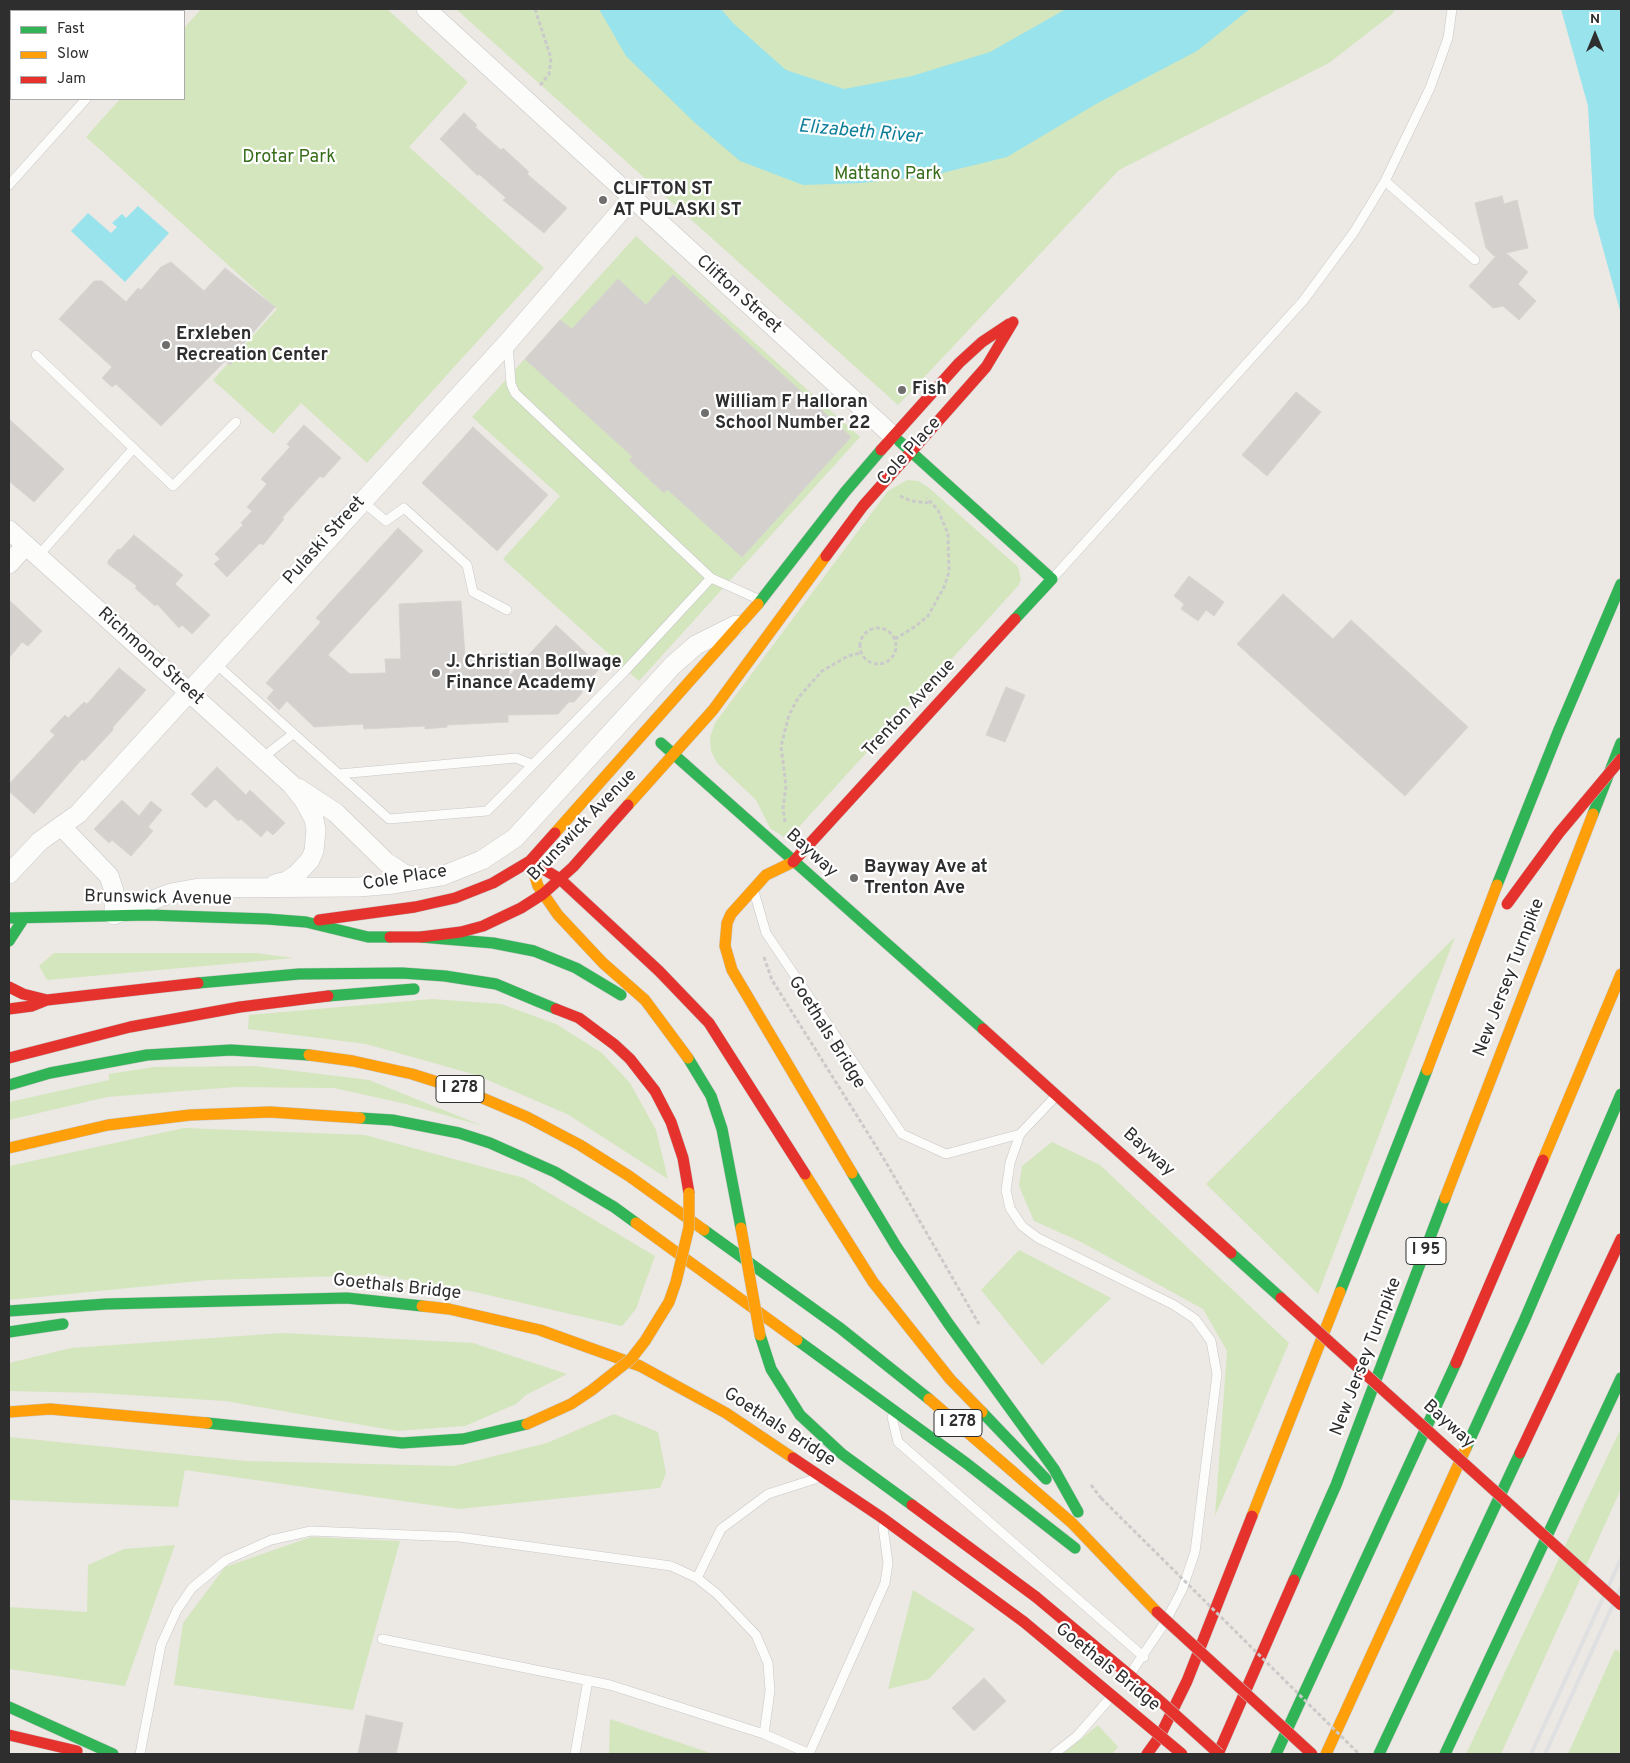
<!DOCTYPE html>
<style>
body{margin:0}
#map{position:relative;width:1630px;height:1763px;overflow:hidden;background:#ece8e4;font-family:Overpass,sans-serif}
canvas{display:block}
.frame{position:absolute;inset:0;border:10px solid #2e2e2e;pointer-events:none}
.legend{position:absolute;left:10px;top:10px;width:175px;height:90px;box-sizing:border-box;background:#fff;border:1px solid #ababab;margin:0;padding:6px 9px;list-style:none;font-size:15px;color:#2e2e2e}
.legend li{display:flex;align-items:center;gap:10px;height:25px}
.legend b{width:25px;border:1px solid #ababab}
.north{position:absolute;left:1570px;top:10px;width:50px;height:50px;-webkit-text-stroke:4px #fff;paint-order:stroke;rotate:0deg;font-size:14px;font-weight:700;line-height:20px;text-align:center;color:#2e2e2e}
.north::after{content:'';display:block;margin:auto;width:18px;height:22px;background:#2e2e2e;clip-path:polygon(50% 0,100% 100%,50% 72%,0 100%)}
</style>
<div id="map">
<canvas width="1630" height="1763"></canvas>
<div class="frame"></div>
<ul class="legend">
<li><b style="height:6px;background:#30b455"></b>Fast</li>
<li><b style="height:6px;background:#ff9f0a"></b>Slow</li>
<li><b style="height:6px;background:#e5322d"></b>Jam</li>
</ul>
<div class="north">N</div>
</div>
<script>
const ctx = document.querySelector('canvas').getContext('2d');
ctx.lineJoin = 'round';
function fillPath(path, color) { ctx.fillStyle = color; ctx.fill(path, 'evenodd'); }
const shape = rows => new Path2D(rows.map(r => 'M' + r).join(''));
function trace(path, color, width, dash) { ctx.strokeStyle = color; ctx.lineWidth = width; ctx.lineCap = dash ? 'butt' : 'round'; ctx.setLineDash(dash || []); ctx.stroke(path); }
function drawText(font, color, halo, rows, align = 'center') {
  ctx.font = font + ' Overpass,sans-serif'; ctx.lineWidth = 4.5; ctx.setLineDash([]); ctx.textBaseline = 'middle'; ctx.strokeStyle = halo; ctx.fillStyle = color; for (const [text, x, y, turn = 0] of rows) {
    ctx.save(); ctx.translate(x, y); ctx.rotate((+turn || 0) * Math.PI / 180); ctx.textAlign = isNaN(turn) ? turn : align; if (halo) ctx.strokeText(text, 0, 0); ctx.fillText(text, 0, 0); ctx.restore();
  }
}
fillPath(shape([
 [201,9,387,9,468,82,409,147,544,268,367,463,301,403,273,434,213,380,277,309,86,137,120,99,184,99,184,28],
 [456,9,1395,9,1392,14,1329,63,1119,170,898,405],
 [636,236,860,437,639,681,503,559,560,496,472,417],
 [907,480,918,481,928,487,1018,567,1021,580,1018,586,798,828,784,837,770,828,756,800,717,763,711,751,710,737,715,723,888,491],
 [1455,937,1318,1294,1206,1184],
 [54,953,256,953,294,958,47,980,39,966],
 [432,999,501,1004,556,1024,602,1053,630,1083,656,1130,668,1179,567,1114,476,1075,366,1044,248,1029,249,1015],
 [255,1066,369,1080,483,1126,406,1104,334,1088,236,1087,107,1097,9,1120,9,1102,109,1080,109,1074,154,1067],
 [184,1128,365,1135,524,1178,655,1256,636,1309,622,1326,475,1292,378,1275,209,1280,9,1300,9,1166],
 [1052,1142,1100,1165,1289,1343,1215,1516,1227,1351,1203,1309,1081,1242,1034,1221,1019,1186,1022,1166],
 [1019,1250,1111,1298,1042,1365,981,1290],
 [283,1333,473,1343,567,1374,526,1395,516,1404,465,1426,397,1431,225,1401,98,1393,9,1391,9,1363,71,1348],
 [614,1414,658,1432,666,1473,660,1488,459,1509,185,1470,178,1507,9,1500,9,1437,246,1461,454,1466,547,1443],
 [1621,1428,1621,1489,1501,1754,1466,1754],
 [311,1537,400,1541,353,1710,174,1685,183,1623,225,1567],
 [175,1545,125,1686,9,1669,9,1607,87,1612,88,1565,124,1549],
 [913,1590,975,1629,929,1679,888,1689],
 [1615,1649,1621,1653,1621,1754,1568,1754],
 [610,1719,713,1754,609,1754],
 [1098,1725,1118,1747,1112,1754,1063,1754]
]), '#d4e6be');
fillPath(shape([
 [599,9,721,9,733,23,786,70,844,89,912,76,990,52,1066,9,1250,9,1197,51,1096,104,1007,157,934,175,861,183,803,185,740,161,694,122,626,56],
 [1561,9,1621,9,1621,314,1594,216,1588,106],
 [138,206,169,233,125,282,71,231,88,213,111,233,117,227,112,223,122,214,126,218]
]), '#99e3ec');
const building = shape([
 [464,113,477,125,475,127,501,150,503,148,529,172,527,174,567,208,544,233,503,200,506,198,479,174,478,176,440,139,464,113],
 [1502,196,1504,204,1517,200,1528,248,1506,253,1528,272,1518,284,1536,301,1519,320,1503,306,1493,308,1469,286,1497,255,1494,256,1486,248,1475,203,1502,196],
 [171,262,204,291,225,268,275,307,244,343,246,347,230,365,225,361,161,426,116,384,112,387,102,378,112,367,59,319,94,281,102,281,126,302,138,288,141,290,161,267,171,262],
 [673,275,851,437,742,557,667,489,664,493,629,460,633,457,525,359,560,320,572,329,618,279,646,305,673,275],
 [1296,392,1321,412,1267,476,1242,455,1296,392],
 [9,419,64,469,34,502,9,481,9,419],
 [304,425,341,458,323,478,320,476,282,518,284,519,263,545,260,543,227,577,214,564,220,559,215,554,243,525,241,523,252,511,247,507,267,484,261,479,290,447,287,444,304,425],
 [473,427,548,495,497,551,422,483,473,427],
 [398,528,423,551,328,655,350,674,386,673,385,659,401,659,399,604,461,601,465,656,509,653,509,676,556,625,601,667,582,688,582,693,574,702,569,702,558,714,508,715,508,722,447,725,447,727,425,729,425,726,364,729,363,724,314,727,287,701,279,710,267,698,274,690,266,683,321,622,316,618,398,528],
 [134,535,183,575,175,584,210,615,192,634,182,625,179,628,157,604,155,606,135,588,137,586,108,564,108,561,118,549,120,550,134,535],
 [1189,576,1224,602,1214,616,1206,610,1198,621,1181,609,1184,604,1174,596,1189,576],
 [1283,594,1333,639,1351,620,1468,727,1405,796,1237,644,1283,594],
 [9,600,42,631,28,646,22,642,9,658,9,600],
 [119,668,146,690,113,727,113,730,84,761,82,759,34,814,9,791,9,784,55,735,50,731,65,715,68,718,84,702,87,704,119,668],
 [1006,687,1025,695,1005,742,986,735,1006,687],
 [217,767,246,795,250,790,285,823,273,835,267,830,261,837,241,819,238,821,215,799,206,808,191,794,217,767],
 [122,800,139,816,151,801,162,810,148,827,153,831,131,856,112,840,109,843,94,829,122,800],
 [984,1678,1006,1701,974,1731,952,1708,984,1678],
 [366,1715,403,1723,396,1754,358,1754,366,1715]
]);
fillPath(building, '#d3d0cd');
trace(building, '#d7d3d0', 1);
const lane = shape([
 [165,11,167,9],
 [1385,181,1475,260],
 [9,185,86,99],
 [508,344,511,384,515,393,711,578],
 [36,355,173,486,236,422],
 [362,501,386,521,404,508,467,565,473,592,507,610],
 [38,556,134,448],
 [1053,578,1303,301,1354,232,1385,181,1430,88,1448,38,1452,9],
 [215,663,389,819,487,811,625,671,711,578,758,599],
 [262,758,293,734],
 [339,774,516,758,531,764],
 [755,895,766,933,902,1134,946,1154,1020,1134],
 [1055,1097,1020,1134,1010,1163,1006,1190,1010,1208,1022,1226,1038,1238,1174,1305,1195,1319,1211,1341,1217,1374,1195,1552,1182,1590,1164,1624,1130,1674],
 [892,1417,898,1442,1144,1657],
 [697,1578,721,1529,768,1494,815,1479],
 [382,1639,610,1685,764,1734,810,1754],
 [140,1754,161,1645,177,1610,192,1588,226,1560,271,1540,311,1531,459,1537,671,1566,697,1578,717,1594,756,1635,768,1663,770,1691,764,1734],
 [575,1754,588,1680],
 [809,1754,885,1583,888,1563,883,1527],
 [1054,1754,1077,1736,1111,1697]
]);
const street = shape([
 [426,9,893,436],
 [9,530,291,784,303,799,314,819,316,830,314,851,310,860,296,875,287,881,275,884],
 [9,564,26,545],
 [298,788,336,813,386,862,404,874,421,878],
 [62,827,109,876,114,891,114,915,171,893,199,888,359,887,394,884,442,876,482,860,515,838,673,665,696,645,736,625],
 [9,874,40,841,78,814,508,342,632,198]
]);
const fast = shape([
 [898,440,1052,579,1015,619],
 [758,604,845,492,881,450],
 [661,743,983,1029],
 [1593,814,1621,743],
 [1497,885,1558,732,1621,584],
 [9,918,148,915,267,919,306,922,368,937,390,937],
 [421,937,493,943,534,951,576,968,621,995],
 [9,941,24,918],
 [198,983,299,974,402,973,445,976,496,984,556,1009],
 [328,996,414,989],
 [688,1058,711,1096,722,1129,741,1228],
 [9,1085,50,1073,147,1055,231,1050,309,1055],
 [360,1118,392,1120,459,1133,490,1143,555,1172,614,1207,636,1223],
 [852,1173,896,1246,948,1323,1054,1469,1078,1512],
 [704,1230,840,1328,929,1399],
 [1231,1253,1281,1298],
 [1340,1292,1427,1070],
 [9,1311,106,1304,347,1298,422,1306],
 [9,1332,63,1324],
 [760,1335,771,1369,800,1415,842,1454,912,1505],
 [797,1340,966,1463,1075,1548],
 [982,1412,1046,1479],
 [207,1423,402,1443,463,1439,527,1424],
 [1466,1448,1524,1321,1621,1094],
 [1294,1580,1336,1485,1445,1198],
 [9,1707,113,1754],
 [1276,1754,1456,1363],
 [1379,1754,1520,1453],
 [1445,1754,1621,1378]
]);
const slow = shape([
 [628,805,713,710,826,556],
 [555,833,758,604],
 [530,861,538,886,558,915,603,963,645,1000,688,1058],
 [793,862,766,875,731,914,727,923,725,946,732,970,852,1173],
 [309,1055,353,1061,412,1074,466,1091,527,1117,580,1145,629,1176,704,1230],
 [1427,1070,1497,885],
 [9,1148,108,1125,190,1115,270,1112,360,1118],
 [1543,1160,1621,974],
 [805,1174,873,1282,950,1379,982,1412],
 [1445,1198,1593,814],
 [636,1223,797,1340],
 [422,1306,449,1309,540,1330,640,1366,726,1413,793,1458],
 [929,1399,1072,1523,1157,1612],
 [9,1412,50,1409,207,1423],
 [1252,1516,1340,1292],
 [1326,1754,1466,1448]
]);
const jam = shape([
 [881,450,959,363,982,342,1009,324],
 [826,556,863,506,986,367,1013,322],
 [530,861,560,879,659,971,709,1023,805,1174],
 [793,862,1015,619],
 [319,920,415,907,455,898,493,883,530,861,555,833],
 [390,937,421,937,461,932,483,926,521,908,543,894,573,867,628,805],
 [9,987,23,994,47,1000],
 [9,1009,32,1006,47,1000,198,983],
 [556,1009,579,1018,615,1045,630,1059,655,1091,671,1122,683,1158,689,1193],
 [983,1029,1231,1253],
 [9,1058,130,1027,240,1007,328,996],
 [1456,1363,1543,1160],
 [1520,1453,1621,1239],
 [793,1458,881,1517,1024,1622],
 [912,1505,1036,1597],
 [9,1735,77,1751],
 [1147,1754,1160,1736,1187,1681,1252,1516],
 [1218,1754,1294,1580]
]);
trace(lane, '#c8c7c7', 10);
trace(street, '#c8c7c7', 20);
trace(fast, '#c8c7c7', 12);
trace(slow, '#c8c7c7', 12);
trace(jam, '#c8c7c7', 12);
trace(shape([
 [535,9,551,58,549,74,539,87],
 [900,496,911,501,930,503],
 '860 646a18 18 0 1 1 36 0a18 18 0 1 1-36 0Z',
 [895,639,916,626,928,616,944,587,949,572,948,534,938,510,927,498],
 [785,822,783,808,786,786,781,746,789,715,798,698,822,671,848,656,860,653],
 [764,957,772,980,884,1159,979,1324],
 [1091,1485,1101,1498]
]), '#cbcaca', 3, [4, 2.5]);
trace(lane, '#fcfcfb', 9);
trace(street, '#fcfcfb', 19);
trace(fast, '#30b455', 11);
trace(slow, '#ff9f0a', 11);
trace(jam, '#e5322d', 11);
trace(shape([
 [1531,1754,1621,1559],
 [1545,1754,1621,1587]
]), '#dfe0e1', 4);
const slowBridge = shape([
 [741,1228,760,1335],
 [527,1424,571,1404,592,1390,631,1359,645,1341,669,1302,676,1282,689,1227,689,1193]
]);
const jamBridge = shape([
 [1507,904,1559,833,1621,759],
 [1281,1298,1621,1605],
 [1036,1597,1158,1699,1219,1754],
 [1157,1612,1312,1754],
 [1024,1622,1182,1754]
]);
trace(slowBridge, '#c8c7c7', 12, []);
trace(jamBridge, '#c8c7c7', 12, []);
trace(shape([
 [1101,1498,1359,1754]
]), '#cbcaca', 3, [4, 2.5]);
trace(slowBridge, '#ff9f0a', 11);
trace(jamBridge, '#e5322d', 11);
for (const [x, y, r, color] of [
 [603,200,5,"#706f6e"],
 [166,345,5,"#706f6e"],
 [902,390,5,"#706f6e"],
 [705,413,5,"#706f6e"],
 [436,673,5,"#706f6e"],
 [854,878,5,"#706f6e"]
]) { const dot = new Path2D(); dot.arc(x, y, r, 0, 2 * Math.PI); ctx.fillStyle = color; ctx.fill(dot); trace(dot, '#fff', 2); }
for (const [x, y, w] of [
 [460,1089,48],
 [1426,1251,40],
 [958,1423,48]
]) { const box = new Path2D(); box.roundRect(x - w / 2, y - 13.5, w, 27, 4); ctx.fillStyle = '#fff'; ctx.fill(box); trace(box, '#2e2e2e', 1); }
drawText('bold 16px', '#2e2e2e', null, [
 ["I 278",460,1089],
 ["I 95",1426,1251],
 ["I 278",958,1423]
]);
drawText('18px', '#386e1b', '#fff', [
 ["Drotar Park",289,158],
 ["Mattano Park",888,175]
]);
drawText('bold 18px', '#2e2e2e', '#fff', [
 ["CLIFTON ST",613,190],
 ["AT PULASKI ST",613,211],
 ["Erxleben",176,335],
 ["Recreation Center",176,356],
 ["Fish",912,390],
 ["William F Halloran",715,403],
 ["School Number 22",715,424],
 ["J. Christian Bollwage",446,663],
 ["Finance Academy",446,684],
 ["Bayway Ave at",864,868],
 ["Trenton Ave",864,889]
], 'left');
drawText('18px', '#2e2e2e', '#fff', [
 ["Clifton Street",738,295,42],
 ["Cole Place",910,452,-48],
 ["Pulaski Street",325,541,-48],
 ["Richmond Street",150,657,42],
 ["Trenton Avenue",910,709,-47],
 ["Brunswick Avenue",583,826,-46],
 ["Bayway",811,854,42],
 ["Cole Place",405,879,-9],
 ["Brunswick Avenue",158,899,1],
 ["New Jersey Turnpike",1510,978,-69],
 ["Goethals Bridge",826,1033,58],
 ["Bayway",1148,1153,42],
 ["Goethals Bridge",397,1288,6],
 ["New Jersey Turnpike",1367,1357,-69],
 ["Bayway",1448,1425,42],
 ["Goethals Bridge",779,1428,33],
 ["Goethals Bridge",1107,1668,39]
]);
drawText('italic 19px', '#0d7f9b', '#fff', [
 ["Elizabeth River",860,133,5]
]);
</script>
